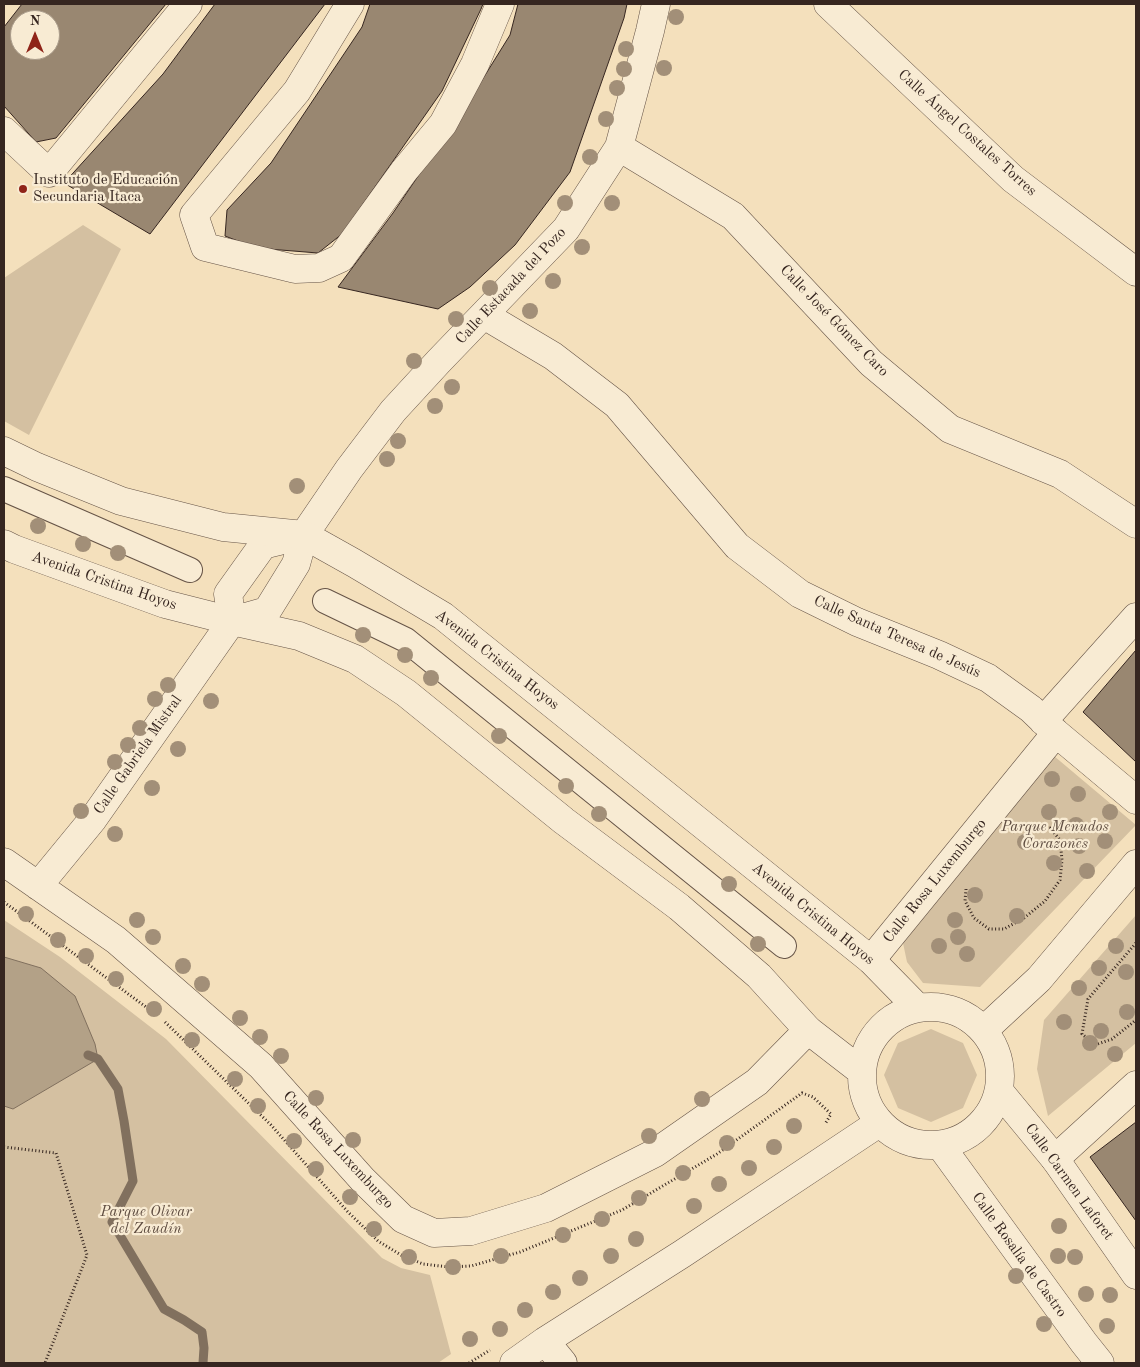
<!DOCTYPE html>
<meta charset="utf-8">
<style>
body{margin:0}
#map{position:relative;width:1140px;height:1367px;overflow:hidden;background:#f4e0bc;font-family:"Old Standard TT",serif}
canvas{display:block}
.frame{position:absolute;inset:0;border:5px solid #362620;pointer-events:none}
.north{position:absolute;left:10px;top:10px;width:50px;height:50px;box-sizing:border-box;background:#f8ebd3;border:1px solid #aa9c8b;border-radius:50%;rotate:0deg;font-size:14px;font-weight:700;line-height:20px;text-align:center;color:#362620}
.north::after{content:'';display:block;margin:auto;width:18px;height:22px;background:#8f2418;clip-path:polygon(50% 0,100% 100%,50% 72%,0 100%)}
</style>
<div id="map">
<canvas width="1140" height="1367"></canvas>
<div class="frame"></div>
<div class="north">N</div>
</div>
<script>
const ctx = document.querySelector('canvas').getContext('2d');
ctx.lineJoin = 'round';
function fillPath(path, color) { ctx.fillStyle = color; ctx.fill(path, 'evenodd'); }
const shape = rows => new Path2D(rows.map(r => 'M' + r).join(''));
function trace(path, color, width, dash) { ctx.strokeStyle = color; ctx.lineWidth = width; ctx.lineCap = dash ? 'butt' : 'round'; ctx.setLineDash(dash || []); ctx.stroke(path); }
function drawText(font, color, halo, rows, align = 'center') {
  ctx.font = font + ' "Old Standard TT",serif'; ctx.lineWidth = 4.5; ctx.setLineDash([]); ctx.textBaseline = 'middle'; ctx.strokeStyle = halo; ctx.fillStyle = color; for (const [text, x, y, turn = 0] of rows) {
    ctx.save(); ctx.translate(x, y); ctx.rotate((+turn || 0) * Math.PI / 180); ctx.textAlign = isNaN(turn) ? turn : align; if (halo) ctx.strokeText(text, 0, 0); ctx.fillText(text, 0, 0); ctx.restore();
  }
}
fillPath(shape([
 [83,225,121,249,29,435,4,421,4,278],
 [1054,756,1136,825,980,987,923,983,907,962,903,943],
 [1136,915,1136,1043,1048,1116,1037,1069,1044,1020],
 [4,920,60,957,166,1039,382,1258,401,1268,430,1275,451,1354,438,1363,4,1363],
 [931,1029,963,1043,977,1075,963,1108,931,1122,898,1108,884,1075,898,1043]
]), '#d4c0a1');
const water = shape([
 [4,957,41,968,75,996,95,1044,98,1059,13,1109,4,1106,4,957]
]);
fillPath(water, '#b3a187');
trace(water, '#81705e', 1);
trace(shape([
 [88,1055,98,1059,118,1089,124,1121,133,1181,112,1222,164,1309,184,1320,202,1332,204,1348,203,1363]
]), '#81705e', 9);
const building = shape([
 [22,4,166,4,56,138,36,142,4,106,4,27,22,4],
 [20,20,50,20,50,50,20,50,20,20],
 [215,4,325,4,150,234,64,183,163,74,215,4],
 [370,4,483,4,481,9,442,91,342,234,318,253,256,248,225,236,227,210,271,163,362,27,370,4],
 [518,4,627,4,624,18,570,172,515,245,470,287,438,309,338,287,393,213,469,101,510,35,518,4],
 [1136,650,1136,762,1083,712,1136,650],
 [1136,1122,1136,1221,1090,1157,1136,1122]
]);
fillPath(building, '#998771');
trace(building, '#362620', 1);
const pedestrian = shape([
 [4,489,190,570],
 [325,601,406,640,784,946]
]);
const minor = shape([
 [350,4,297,91,194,215,205,247,295,269,319,268,341,258,404,171,443,124,475,64,500,4],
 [828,4,1013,179,1136,272],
 [4,131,49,173,188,4],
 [619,147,733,216,871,363,950,429,1060,474,1136,524],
 [484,315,553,356,617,405,737,546,800,594,857,622,939,655,988,678,1031,709,1056,733,1136,800],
 [232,621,267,611,296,564,304,535,349,469,393,411,439,361,566,229,619,147,650,31,656,4],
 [232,621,228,594,263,545,300,536],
 [1043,721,1136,617],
 [4,862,116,940,261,1066,363,1180,403,1219,434,1233,471,1231,546,1208,655,1153,757,1082,808,1030],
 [38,886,93,819,232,621],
 [871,960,1056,733],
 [984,1030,1039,979,1136,864],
 [1055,1159,1136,1085],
 [545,1341,563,1363],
 [514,1363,545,1341,682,1254,879,1123]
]);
const tertiary = shape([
 [4,451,37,467,121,501,223,527,304,535,354,563,443,616,871,960,917,1007],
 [4,544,14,549,165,604,232,621,299,636,355,659,406,693,564,821,679,907,759,976,808,1030,861,1071],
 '862 1076a69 69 0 1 1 138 0a69 69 0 1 1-138 0Z',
 [999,1091,1055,1159,1136,1275],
 [940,1145,1084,1343,1100,1363]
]);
trace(pedestrian, '#665447', 26);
trace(minor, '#665447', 29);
trace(tertiary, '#665447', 29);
trace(shape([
 [966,889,965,901,974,918,989,929,1004,929,1024,918,1045,901,1060,880,1062,860,1060,840,1050,828,1029,824,1013,832],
 [4,902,150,1010],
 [1136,943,1088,999,1082,1034,1095,1045,1112,1039,1136,1020],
 [165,1022,271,1125,348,1212,378,1241,401,1255,423,1264,449,1267,471,1266,520,1252,622,1210,717,1154,802,1093,813,1097,831,1114,825,1124],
 [4,1147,56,1153,87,1255,45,1363],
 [469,1363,490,1350]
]), '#362620', 3, [1, 2.5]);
trace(pedestrian, '#f8ebd3', 24);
trace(minor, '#f8ebd3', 28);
trace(tertiary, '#f8ebd3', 28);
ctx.fillStyle = '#a28f78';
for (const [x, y] of [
 [676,17],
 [626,49],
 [664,68],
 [624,69],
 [617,88],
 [606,119],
 [590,157],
 [565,203],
 [612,203],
 [582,247],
 [553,281],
 [490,288],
 [530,311],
 [456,319],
 [414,361],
 [452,387],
 [435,406],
 [398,441],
 [387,459],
 [297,486],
 [38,526],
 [83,544],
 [118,553],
 [363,635],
 [405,655],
 [431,678],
 [168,685],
 [155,699],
 [211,701],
 [140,728],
 [499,736],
 [128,745],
 [178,749],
 [115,762],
 [1052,779],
 [566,786],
 [152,788],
 [1078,794],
 [81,811],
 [1049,812],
 [1110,812],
 [599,814],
 [1076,825],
 [115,834],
 [1105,841],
 [1025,842],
 [1079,846],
 [1054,863],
 [1087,871],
 [729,884],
 [975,895],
 [26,914],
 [1017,916],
 [137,920],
 [955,920],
 [153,937],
 [958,937],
 [58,940],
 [758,944],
 [939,946],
 [1116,946],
 [967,954],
 [86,956],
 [183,966],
 [1099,968],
 [1126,972],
 [116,979],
 [202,984],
 [1079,988],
 [154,1009],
 [1127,1012],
 [240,1018],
 [1064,1022],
 [1101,1031],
 [260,1037],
 [192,1040],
 [1090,1043],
 [1115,1054],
 [281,1056],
 [235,1079],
 [316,1098],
 [702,1099],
 [258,1106],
 [794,1126],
 [649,1136],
 [353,1140],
 [294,1141],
 [727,1143],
 [774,1147],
 [749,1168],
 [316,1169],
 [683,1173],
 [719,1184],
 [350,1197],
 [639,1198],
 [694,1206],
 [602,1219],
 [1059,1226],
 [374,1229],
 [563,1235],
 [636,1239],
 [501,1256],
 [611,1256],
 [1058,1256],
 [409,1257],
 [1075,1257],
 [453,1267],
 [1016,1276],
 [580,1278],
 [553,1292],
 [1086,1294],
 [1110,1295],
 [525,1310],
 [1044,1324],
 [1107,1326],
 [500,1329],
 [470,1339]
]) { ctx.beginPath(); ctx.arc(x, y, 8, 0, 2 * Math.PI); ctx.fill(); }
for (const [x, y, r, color] of [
 [23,189,5,"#8f2418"]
]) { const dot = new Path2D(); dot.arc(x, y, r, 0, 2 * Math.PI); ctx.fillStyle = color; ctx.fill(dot); trace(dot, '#f8ebd3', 2); }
drawText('15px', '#362620', '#f8ebd3', [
 ["Calle Ángel Costales Torres",967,133,42],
 ["Calle Estacada del Pozo",511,286,-47],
 ["Calle José Gómez Caro",834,321,46],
 ["Avenida Cristina Hoyos",104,581,19],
 ["Calle Santa Teresa de Jesús",897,637,24],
 ["Avenida Cristina Hoyos",497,660,38],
 ["Calle Gabriela Mistral",138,755,-55],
 ["Calle Rosa Luxemburgo",935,881,-51],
 ["Avenida Cristina Hoyos",813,914,39],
 ["Calle Rosa Luxemburgo",338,1150,47],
 ["Calle Carmen Laforet",1069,1182,54],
 ["Calle Rosalía de Castro",1019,1255,54]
]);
drawText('15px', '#362620', '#f8ebd3', [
 ["Instituto de Educación",33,180],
 ["Secundaria Itaca",33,197]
], 'left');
drawText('italic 15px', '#5e4c40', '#f8ebd3', [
 ["Parque Menudos",1055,827],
 ["Corazones",1055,844],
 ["Parque Olivar",146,1212],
 ["del Zaudín",146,1229]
]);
</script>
